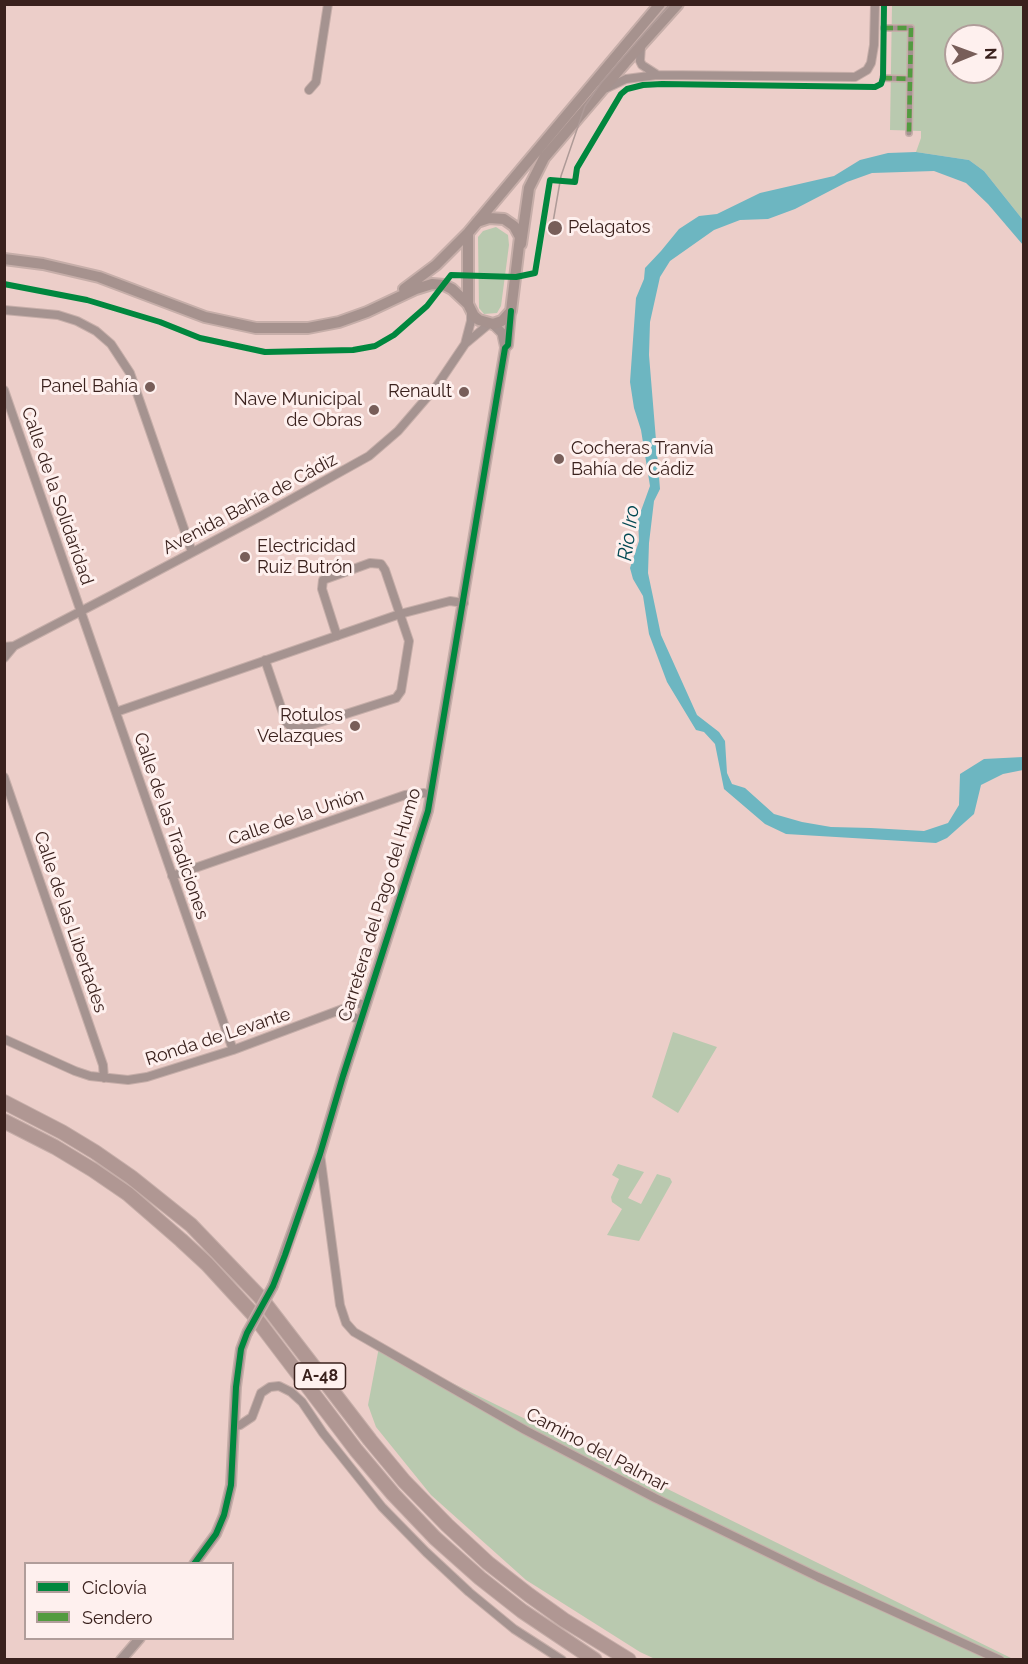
<!DOCTYPE html>
<meta charset="utf-8">
<style>
body{margin:0}
#map{position:relative;width:1028px;height:1664px;overflow:hidden;background:#eccec9;font-family:Raleway,sans-serif}
canvas{display:block}
.frame{position:absolute;inset:0;border:6px solid #3a211d;pointer-events:none}
.legend{position:absolute;left:24px;top:1562px;width:210px;height:78px;box-sizing:border-box;background:#fef0ee;border:2px solid #b09d9a;margin:0;padding:8px 10px;list-style:none;font-size:18px;color:#3a211d}
.legend li{display:flex;align-items:center;gap:12px;height:30px}
.legend b{width:30px;border:2px solid #b09d9a}
.north{position:absolute;left:944px;top:24px;width:60px;height:60px;box-sizing:border-box;background:#fef0ee;border:2px solid #b09d9a;border-radius:50%;rotate:89deg;font-size:16px;font-weight:700;line-height:24px;text-align:center;color:#3a211d}
.north::after{content:'';display:block;margin:auto;width:21px;height:27px;background:#785e59;clip-path:polygon(50% 0,100% 100%,50% 72%,0 100%)}
</style>
<div id="map">
<canvas width="1028" height="1664"></canvas>
<div class="frame"></div>
<ul class="legend">
<li><b style="height:8px;background:#00873e"></b>Ciclovía</li>
<li><b style="height:8px;background:#529b3f"></b>Sendero</li>
</ul>
<div class="north">N</div>
</div>
<script>
const ctx = document.querySelector('canvas').getContext('2d');
ctx.lineJoin = 'round';
function fillPath(path, color) { ctx.fillStyle = color; ctx.fill(path, 'evenodd'); }
const shape = rows => new Path2D(rows.map(r => 'M' + r).join(''));
function trace(path, color, width, dash) { ctx.strokeStyle = color; ctx.lineWidth = width; ctx.lineCap = dash ? 'butt' : 'round'; ctx.setLineDash(dash || []); ctx.stroke(path); }
function drawText(font, color, halo, rows, align = 'center') {
  ctx.font = font + ' Raleway,sans-serif'; ctx.lineWidth = 6; ctx.setLineDash([]); ctx.textBaseline = 'middle'; ctx.strokeStyle = halo; ctx.fillStyle = color; for (const [text, x, y, turn = 0] of rows) {
    ctx.save(); ctx.translate(x, y); ctx.rotate((+turn || 0) * Math.PI / 180); ctx.textAlign = isNaN(turn) ? turn : align; if (halo) ctx.strokeText(text, 0, 0); ctx.fillText(text, 0, 0); ctx.restore();
  }
}
fillPath(shape([
 [892,5,1023,5,1023,220,984,171,969,160,916,152,921,138,921,131,890,130],
 [956,36,992,36,992,72,956,72],
 [496,227,508,235,509,245,501,306,497,313,484,314,479,308,478,237,483,231],
 [673,1032,717,1047,678,1113,652,1097],
 [618,1164,644,1172,628,1198,641,1204,657,1174,670,1178,672,1182,639,1241,607,1235,622,1209,612,1202,611,1197,619,1179,612,1175],
 [379,1347,1013,1659,655,1659,640,1652,526,1580,431,1495,376,1427,368,1405]
]), '#b9c9af');
fillPath(shape([
 [916,152,969,160,984,171,1023,220,1023,245,988,204,966,183,934,171,872,173,847,182,795,209,768,219,740,220,714,230,670,261,660,277,650,322,649,355,660,489,654,501,649,543,648,573,661,635,697,715,719,732,725,741,727,773,732,784,745,788,774,814,802,822,831,827,871,828,924,831,948,823,959,805,960,774,984,759,1023,757,1023,770,1003,774,981,785,974,814,947,838,936,843,786,834,765,824,724,789,715,744,704,732,696,730,667,682,649,634,643,596,633,579,630,568,639,541,638,519,650,486,641,430,634,408,630,382,636,298,644,279,645,268,661,251,679,229,699,216,717,214,760,193,834,176,860,160,888,153]
]), '#6db6c1');
const pedestrian = shape([
 [884,28,911,28,909,133],
 [883,78,910,79]
]);
const minor = shape([
 [641,46,640,61,642,65,656,74],
 [607,88,626,79,657,75,855,77,867,70,871,63,874,45,875,4],
 [309,90,316,82,328,4],
 [4,310,58,315,77,321,96,331,111,344,130,373,192,552],
 [465,344,489,324],
 [4,390,233,1050],
 [4,647,14,646,112,595,261,516,369,456,398,431,436,387,465,344,471,321,471,312],
 [4,658,14,646],
 [265,660,286,722,291,727,299,729,396,698,401,691,409,641,385,570,381,564,370,563,323,580,322,589,337,636],
 [116,712,400,614,450,601,464,603],
 [4,777,103,1065,104,1078],
 [172,876,405,795,424,793,431,795],
 [338,1012,361,1020],
 [4,1039,75,1071,90,1076,128,1080,147,1077,233,1050,356,1004,366,1004],
 [320,1154,340,1305,346,1323,354,1332,525,1430,655,1498,818,1577,1000,1660],
 [235,1426,240,1425,252,1417,261,1393,270,1387,279,1386,291,1392,302,1402,323,1433,382,1507,426,1552,469,1592,514,1629,562,1660]
]);
const tertiary = shape([
 [493,324,502,333,505,347],
 [273,1286,320,1154,343,1076,428,811,505,348,508,345,511,311],
 [194,1564,216,1534,224,1515,231,1485,236,1387,241,1349,247,1333],
 [121,1660,140,1638]
]);
const secondary = shape([
 [468,233,468,304,474,316,479,320,493,324,502,321,511,311,520,237,514,226,504,219,489,218,477,222],
 [521,244,529,188,544,158,625,63,678,4],
 [4,259,43,264,99,277,205,317,256,328,308,328,339,322,367,312,416,289,432,284,444,285,452,289,468,304],
 [404,289,436,265,468,233,660,4]
]);
const motorway = shape([
 [4,1102,62,1132,95,1152,131,1177,191,1225,260,1297,370,1440,404,1481,447,1525,488,1563,529,1595,564,1620,629,1660],
 [4,1121,55,1147,93,1170,128,1194,181,1240,207,1264,252,1313,356,1450,393,1494,435,1538,480,1578,522,1611,595,1660]
]);
trace(pedestrian, '#c6aea9', 8);
trace(minor, '#c6aea9', 10);
trace(tertiary, '#c6aea9', 12);
trace(secondary, '#c6aea9', 14);
trace(motorway, '#c6aea9', 16);
trace(pedestrian, '#a59390', 5);
trace(minor, '#a59390', 8);
trace(tertiary, '#a59390', 9);
trace(secondary, '#a6928e', 10);
trace(motorway, '#b09793', 14);
trace(shape([
 [552,228,561,176,585,106,601,83,670,4]
]), '#ae9a97', 1.5);
const tertiaryBridge = shape([
 [247,1333,273,1286]
]);
trace(tertiaryBridge, '#c6aea9', 12, []);
trace(tertiaryBridge, '#a59390', 9);
trace(shape([
 [884,28,911,28,909,133],
 [883,78,910,79]
]), '#529b3f', 4.5, [9, 4.5]);
trace(shape([
 [4,284,87,300,160,322,200,338,265,352,353,350,375,346,394,335,427,306,451,275,516,277,535,273,550,180,575,182,577,168,621,94,627,89,643,85,662,84,875,87,881,84,883,78,884,4],
 [194,1564,216,1534,224,1515,231,1485,236,1387,241,1349,247,1333,273,1286,285,1255,320,1154,343,1076,428,811,505,348,508,345,511,311]
]), '#00873e', 6);
for (const [x, y, r, color] of [
 [555,228,8,"#785e59"],
 [150,387,6,"#785e59"],
 [464,392,6,"#785e59"],
 [374,410,6,"#785e59"],
 [559,459,6,"#785e59"],
 [245,557,6,"#785e59"],
 [355,726,6,"#785e59"]
]) { const dot = new Path2D(); dot.arc(x, y, r, 0, 2 * Math.PI); ctx.fillStyle = color; ctx.fill(dot); trace(dot, '#fef0ee', 2); }
for (const [x, y, w] of [
 [320,1376,51]
]) { const box = new Path2D(); box.roundRect(x - w / 2, y - 13, w, 26, 4.5); ctx.fillStyle = '#fef0ee'; ctx.fill(box); trace(box, '#3a211d', 1.5); }
drawText('bold 16px', '#3a211d', null, [
 ["A-48",320,1376]
]);
drawText('18px', '#3a211d', '#fef0ee', [
 ["Pelagatos",568,228,"left"],
 ["Panel Bahía",138,387],
 ["Renault",452,392],
 ["Nave Municipal",362,400],
 ["de Obras",362,421],
 ["Cocheras Tranvía",571,449,"left"],
 ["Bahía de Cádiz",571,470,"left"],
 ["Electricidad",257,547,"left"],
 ["Ruiz Butrón",257,568,"left"],
 ["Rotulos",343,716],
 ["Velazques",343,737]
], 'right');
drawText('18px', '#3a211d', '#fef0ee', [
 ["Calle de la Solidaridad",57,496,71],
 ["Avenida Bahía de Cádiz",250,504,-28],
 ["Calle de la Unión",296,817,-19],
 ["Calle de las Tradiciones",171,826,71],
 ["Carretera del Pago del Humo",380,905,-73],
 ["Calle de las Libertades",70,922,71],
 ["Ronda de Levante",218,1037,-18],
 ["Camino del Palmar",597,1450,28]
]);
drawText('italic 20px', '#024953', '#fef0ee', [
 ["Rio Iro",629,533,-82]
]);
</script>
